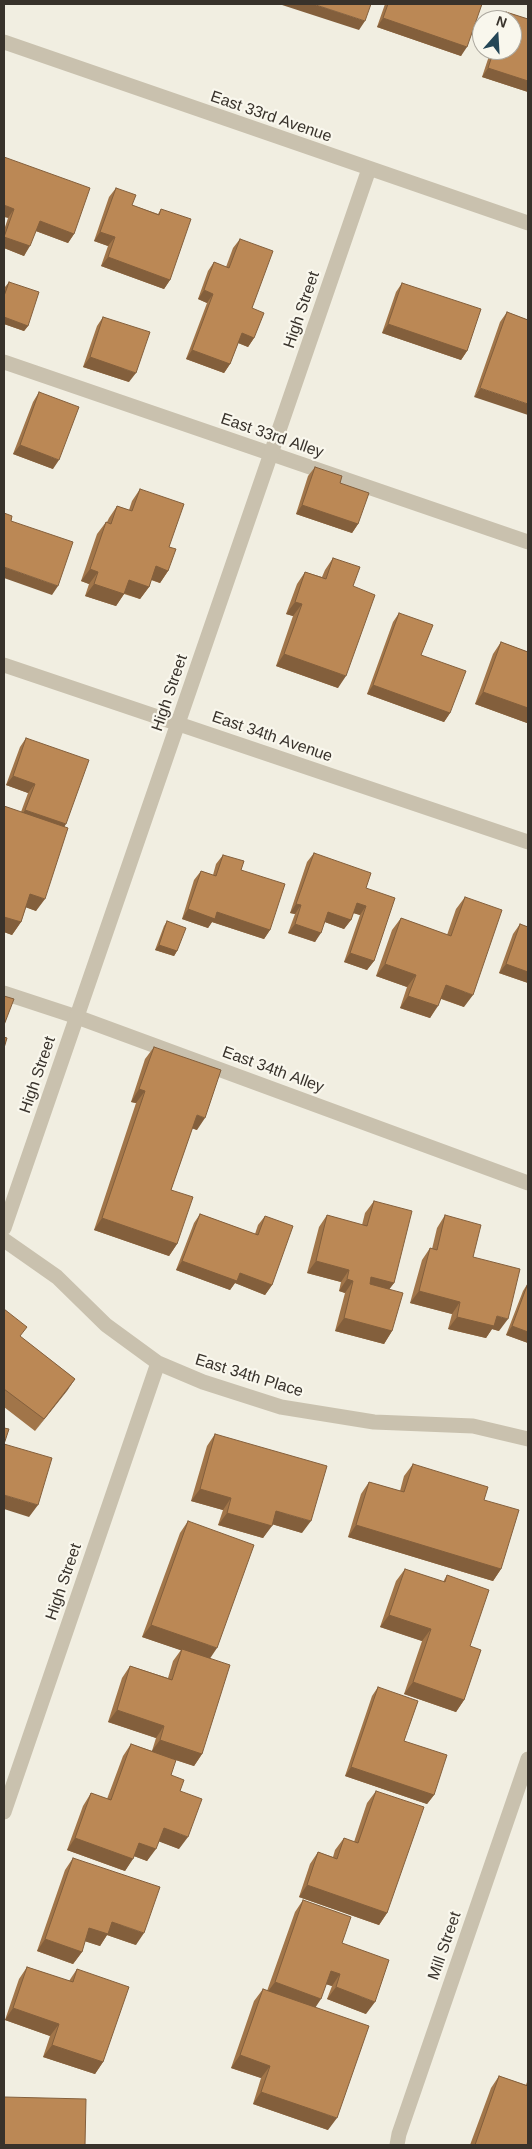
<!DOCTYPE html>
<style>
body{margin:0}
#map{position:relative;width:532px;height:2149px;overflow:hidden;background:#f1eee1;font-family:Helvetica,sans-serif}
canvas{display:block}
.frame{position:absolute;inset:0;border:5px solid #38322b;pointer-events:none}
.north{position:absolute;left:472px;top:10px;width:50px;height:50px;box-sizing:border-box;background:#f9f7ed;border:1px solid #aca89f;border-radius:50%;rotate:19deg;font-size:14px;font-weight:700;line-height:20px;text-align:center;color:#38322b}
.north::after{content:'';display:block;margin:auto;width:18px;height:22px;background:#244656;clip-path:polygon(50% 0,100% 100%,50% 72%,0 100%)}
</style>
<div id="map">
<canvas width="532" height="2149"></canvas>
<div class="frame"></div>
<div class="north">N</div>
</div>
<script>
const ctx = document.querySelector('canvas').getContext('2d');
ctx.lineJoin = 'round';
const shape = rows => new Path2D(rows.map(r => 'M' + r).join(''));
function trace(path, color, width, dash) { ctx.strokeStyle = color; ctx.lineWidth = width; ctx.lineCap = dash ? 'butt' : 'round'; ctx.setLineDash(dash || []); ctx.stroke(path); }
function fillPath(path, color) { ctx.fillStyle = color; ctx.fill(path, 'evenodd'); }
function drawText(font, color, halo, rows, align = 'center') {
  ctx.font = font + ' Helvetica,sans-serif'; ctx.lineWidth = 4.5; ctx.setLineDash([]); ctx.textBaseline = 'middle'; ctx.strokeStyle = halo; ctx.fillStyle = color; for (const [text, x, y, turn = 0] of rows) {
    ctx.save(); ctx.translate(x, y); ctx.rotate((+turn || 0) * Math.PI / 180); ctx.textAlign = isNaN(turn) ? turn : align; if (halo) ctx.strokeText(text, 0, 0); ctx.fillText(text, 0, 0); ctx.restore();
  }
}
trace(shape([
 [4,362,528,542],
 [4,993,77,1017,528,1183]
]), '#c9c1ae', 15);
trace(shape([
 [4,42,528,223],
 [4,665,528,842],
 [4,1228,369,169],
 [4,1240,57,1277,106,1325,158,1363,203,1382,281,1407,374,1422,473,1426,528,1439],
 [4,1812,158,1363],
 [397,2145,399,2134,528,1759]
]), '#c9c1ae', 15);
fillPath(shape([
 [385,4,482,4,461,56,377,27],
 [506,12,528,19,528,92,482,77,491,50,512,50,512,20,500,20],
 [4,157,74,234,68,243,36,231,24,256,4,248,4,230,8,218],
 [116,188,132,205,158,214,161,209,170,280,164,289,101,266,108,246,94,241,109,197],
 [240,239,252,308,254,338,248,347,238,343,230,364,224,373,186,359,207,303,198,299,208,271,214,262,226,267,233,248],
 [9,282,28,326,24,331,4,324,4,291,5,287],
 [402,283,467,351,461,360,382,333,396,292],
 [507,312,528,320,474,397,500,322],
 [103,317,129,382,83,367,97,326],
 [39,392,53,469,13,454,33,402],
 [315,467,340,483,358,524,352,533,296,514,308,476],
 [140,489,169,547,168,571,160,583,151,580,149,587,140,599,124,594,116,606,85,596,89,584,81,581,97,534,106,522,107,522,109,518,117,506,129,510,132,501],
 [333,558,353,586,338,688,276,666,293,616,286,614,297,584,305,572,322,577,325,570],
 [399,613,450,713,444,722,367,694,393,622],
 [501,642,528,652,528,720,527,723,475,704,493,654],
 [26,738,65,827,36,911,26,907,21,922,12,935,4,932,4,806,21,812,28,793,6,785,20,747],
 [314,853,366,888,374,961,367,970,344,962,360,915,353,913,351,920,344,929,325,922,315,942,288,933,295,914,290,913,307,862],
 [223,855,241,870,270,930,264,939,212,922,208,928,182,919,194,880,201,871,213,875,216,864],
 [465,897,464,1007,441,999,430,1018,400,1008,407,987,376,976,392,930,401,918,447,935,456,909],
 [167,921,177,951,174,956,155,950,164,926],
 [520,924,528,927,528,983,499,973,513,934],
 [154,1047,197,1130,192,1128,171,1190,177,1244,169,1256,94,1230,136,1103,131,1102,145,1059],
 [374,1201,394,1283,389,1289,392,1331,384,1344,335,1331,345,1293,339,1291,341,1282,307,1273,319,1227,327,1215,362,1225,365,1213],
 [200,1214,255,1234,258,1225,265,1216,272,1285,265,1295,235,1283,230,1290,176,1270,194,1223],
 [445,1215,473,1257,499,1331,492,1329,486,1338,448,1329,452,1314,410,1303,422,1260,430,1248,432,1249,437,1228],
 [528,1283,528,1343,506,1335,523,1291],
 [4,1309,21,1337,75,1379,35,1431,4,1407],
 [215,1434,302,1533,272,1524,263,1538,218,1525,223,1510,191,1501,207,1446],
 [413,1464,484,1500,501,1569,493,1581,348,1537,361,1494,369,1482,400,1491,404,1476],
 [188,1521,210,1658,202,1754,194,1766,173,1759,171,1775,180,1791,179,1849,159,1841,147,1861,134,1856,125,1871,67,1850,83,1806,91,1793,107,1799,123,1756,131,1744,152,1751,156,1738,108,1722,122,1678,130,1666,168,1678,173,1661,181,1650,142,1637,180,1533],
 [405,1569,443,1582,447,1575,470,1646,464,1700,456,1712,404,1694,422,1641,380,1627,396,1581],
 [378,1687,404,1741,434,1795,427,1804,345,1776,372,1696],
 [376,1791,387,1913,379,1925,299,1897,310,1864,318,1852,333,1857,335,1850,344,1838,354,1842,367,1803],
 [73,1858,136,1945,107,1935,100,1946,85,1941,82,1952,73,1964,37,1951,65,1870],
 [303,1900,342,1943,366,2014,327,1999,332,1986,326,1984,315,2008,328,2130,253,2104,261,2078,231,2068,254,2001,263,1989,267,1991,295,1912],
 [27,1967,69,1981,77,1969,103,2062,95,2074,43,2057,50,2036,5,2020,19,1979],
 [499,2076,526,2085,528,2079,528,2145,470,2145,491,2088]
]), '#a17549');
fillPath(shape([
 [279,4,313,4,365,21,359,30],
 [383,18,467,47,461,56,377,27],
 [488,68,528,81,528,92,482,77],
 [4,205,14,209,8,218,4,217],
 [40,221,74,234,68,243,33,230],
 [100,232,115,237,108,246,94,241],
 [4,237,30,246,24,256,4,248],
 [108,257,170,280,164,289,101,266],
 [204,290,213,294,207,303,198,299],
 [4,317,28,326,24,331,4,324],
 [388,324,467,351,461,360,382,333],
 [242,333,254,338,248,347,236,342],
 [192,350,230,364,224,373,186,359],
 [90,357,136,373,129,382,83,367],
 [480,388,528,404,528,415,474,397],
 [20,445,59,460,53,469,13,454],
 [302,505,358,524,352,533,296,514],
 [156,566,168,571,160,583,147,578],
 [4,567,58,586,52,595,4,578],
 [90,569,98,572,89,584,81,581],
 [129,580,149,587,140,599,121,592],
 [94,584,124,594,116,606,85,596],
 [295,602,302,604,293,616,286,614],
 [284,654,346,676,338,688,276,666],
 [373,685,450,713,444,722,367,694],
 [483,692,528,708,528,720,527,723,475,704],
 [13,776,35,784,28,793,6,785],
 [25,810,66,824,60,834,19,819],
 [30,894,45,899,36,911,22,906],
 [357,903,366,906,360,915,350,912],
 [296,904,301,905,295,914,290,913],
 [188,909,217,912,270,930,264,939,212,922,208,928,182,919],
 [328,912,351,920,344,929,322,921],
 [4,917,21,922,12,935,4,932],
 [295,924,321,933,315,942,288,933],
 [159,945,177,951,174,956,155,950],
 [350,953,374,961,367,970,344,962],
 [385,964,416,975,407,987,376,976],
 [506,964,528,972,528,983,499,973],
 [446,985,473,995,464,1007,437,997],
 [408,996,438,1006,430,1018,400,1008],
 [139,1089,145,1091,136,1103,131,1102],
 [197,1115,205,1118,197,1130,188,1127],
 [102,1218,177,1244,169,1256,94,1230],
 [182,1261,240,1273,272,1285,265,1295,235,1283,230,1290,176,1270],
 [316,1261,349,1270,341,1282,307,1273],
 [371,1277,394,1283,385,1295,363,1289],
 [347,1279,353,1281,345,1293,339,1291],
 [419,1291,460,1302,452,1314,410,1303],
 [497,1316,508,1319,499,1331,492,1329,486,1338,448,1329,457,1317],
 [344,1318,392,1331,384,1344,335,1331],
 [512,1326,528,1332,528,1343,506,1335],
 [75,1379,67,1391,35,1431,44,1419],
 [200,1489,231,1498,223,1510,191,1501],
 [4,1495,38,1505,29,1517,4,1509],
 [276,1511,311,1521,302,1533,268,1523],
 [227,1513,272,1526,263,1538,218,1525],
 [356,1525,501,1569,493,1581,348,1537],
 [389,1615,431,1629,422,1641,380,1627],
 [151,1625,217,1648,209,1660,142,1637],
 [413,1682,464,1700,456,1712,404,1694],
 [117,1710,164,1726,156,1738,108,1722],
 [160,1740,202,1754,194,1766,151,1752],
 [351,1767,434,1795,427,1804,345,1776],
 [164,1828,188,1837,179,1849,155,1840],
 [75,1838,133,1859,125,1871,67,1850],
 [139,1843,156,1849,147,1861,131,1855],
 [307,1885,387,1913,379,1925,299,1897],
 [112,1922,144,1933,136,1945,107,1935,100,1946,81,1940,89,1928],
 [45,1939,82,1952,73,1964,37,1951],
 [331,1971,340,1974,332,1986,322,1983],
 [275,1982,321,1999,313,2011,266,1994],
 [336,1987,375,2002,366,2014,327,1999],
 [13,2008,59,2024,50,2036,5,2020],
 [52,2045,103,2062,95,2074,43,2057],
 [240,2055,270,2066,261,2078,231,2068],
 [261,2092,337,2118,328,2130,253,2104]
]), '#835f3c');
const building = shape([
 [313,4,371,4,365,21,313,4],
 [388,4,482,4,467,47,383,18,388,4],
 [506,12,528,19,528,81,488,68,494,50,512,50,512,20,504,20,506,12],
 [4,157,90,188,74,234,40,221,30,246,4,237,14,209,4,205,4,157],
 [116,188,136,195,132,205,159,215,161,209,191,219,170,280,108,257,115,237,100,232,116,188],
 [240,239,273,251,252,308,264,313,254,338,242,333,230,364,192,350,213,294,204,290,214,262,229,268,240,239],
 [9,282,39,292,28,326,4,317,4,296,9,282],
 [402,283,481,309,467,351,388,324,402,283],
 [507,312,528,320,528,404,480,388,507,312],
 [103,317,150,332,136,373,90,357,103,317],
 [39,392,79,407,59,460,20,445,39,392],
 [315,467,342,476,340,483,369,493,358,524,302,505,315,467],
 [140,489,184,504,169,547,176,549,168,571,156,566,149,587,129,580,124,594,94,584,98,572,90,569,106,522,111,524,117,506,132,511,140,489],
 [4,513,12,516,11,521,73,542,58,586,4,567,4,513],
 [333,558,360,567,353,586,375,595,346,676,284,654,302,604,295,602,305,572,326,579,333,558],
 [399,613,433,625,421,655,466,671,450,713,373,685,399,613],
 [501,642,528,652,528,708,483,692,501,642],
 [26,738,89,760,66,824,25,810,35,784,13,776,26,738],
 [4,806,68,828,45,899,30,894,21,922,4,917,4,806],
 [314,853,371,873,366,888,395,898,374,961,350,953,366,906,357,903,351,920,328,912,321,933,295,924,301,905,296,904,314,853],
 [223,855,244,861,241,870,285,884,270,930,217,912,215,919,188,909,201,871,216,876,223,855],
 [465,897,502,910,473,995,446,985,438,1006,408,996,416,975,385,964,401,918,451,936,465,897],
 [167,921,186,928,177,951,159,945,167,921],
 [520,924,528,927,528,972,506,964,520,924],
 [4,996,14,999,4,1025,4,996],
 [4,1037,7,1038,4,1048,4,1037],
 [154,1047,221,1070,205,1118,197,1115,171,1190,193,1197,177,1244,102,1218,145,1091,139,1089,154,1047],
 [374,1201,412,1211,394,1283,371,1277,370,1284,403,1293,392,1331,344,1318,353,1281,347,1279,349,1270,316,1261,327,1215,367,1226,374,1201],
 [200,1214,258,1235,265,1216,293,1226,272,1285,240,1273,237,1281,182,1261,200,1214],
 [445,1215,481,1225,473,1257,520,1269,508,1319,497,1316,494,1326,457,1317,460,1302,419,1291,430,1248,437,1250,445,1215],
 [528,1283,528,1332,512,1326,528,1283],
 [4,1309,27,1327,20,1336,75,1379,44,1419,4,1389,4,1309],
 [4,1428,9,1429,4,1444,52,1458,38,1505,4,1495,4,1428],
 [215,1434,327,1466,311,1521,276,1511,272,1526,227,1513,231,1498,200,1489,215,1434],
 [413,1464,488,1487,484,1500,519,1510,501,1569,356,1525,369,1482,404,1492,413,1464],
 [188,1521,254,1545,217,1648,151,1625,188,1521],
 [405,1569,445,1582,447,1575,489,1590,470,1646,481,1650,464,1700,413,1682,431,1629,389,1615,405,1569],
 [182,1649,230,1665,202,1754,160,1740,164,1726,117,1710,130,1666,172,1680,182,1649],
 [378,1687,418,1701,404,1741,447,1755,434,1795,351,1767,378,1687],
 [131,1744,176,1760,171,1775,184,1780,180,1791,202,1799,188,1837,164,1828,156,1849,139,1843,133,1859,75,1838,91,1793,111,1800,131,1744],
 [376,1791,424,1807,387,1913,307,1885,318,1852,337,1859,344,1838,358,1843,376,1791],
 [73,1858,160,1887,144,1933,112,1922,108,1934,89,1928,82,1952,45,1939,73,1858],
 [303,1900,351,1917,342,1943,389,1960,375,2002,336,1987,340,1974,331,1971,321,1999,275,1982,303,1900],
 [27,1967,73,1982,77,1969,129,1987,103,2062,52,2045,59,2024,13,2008,27,1967],
 [263,1989,369,2026,337,2118,261,2092,270,2066,240,2055,263,1989],
 [499,2076,528,2086,528,2145,475,2145,499,2076],
 [4,2097,86,2099,85,2145,4,2145,4,2097]
]);
fillPath(building, '#b85');
trace(building, '#835f3c', 1);
drawText('16px', '#38322b', '#f9f7ed', [
 ["East 33rd Avenue",271,117,19],
 ["High Street",302,310,-71],
 ["East 33rd Alley",272,436,19],
 ["High Street",170,693,-71],
 ["East 34th Avenue",272,737,19],
 ["East 34th Alley",273,1070,20],
 ["High Street",38,1075,-71],
 ["East 34th Place",249,1376,17],
 ["High Street",64,1582,-71],
 ["Mill Street",445,1946,-71]
]);
</script>
